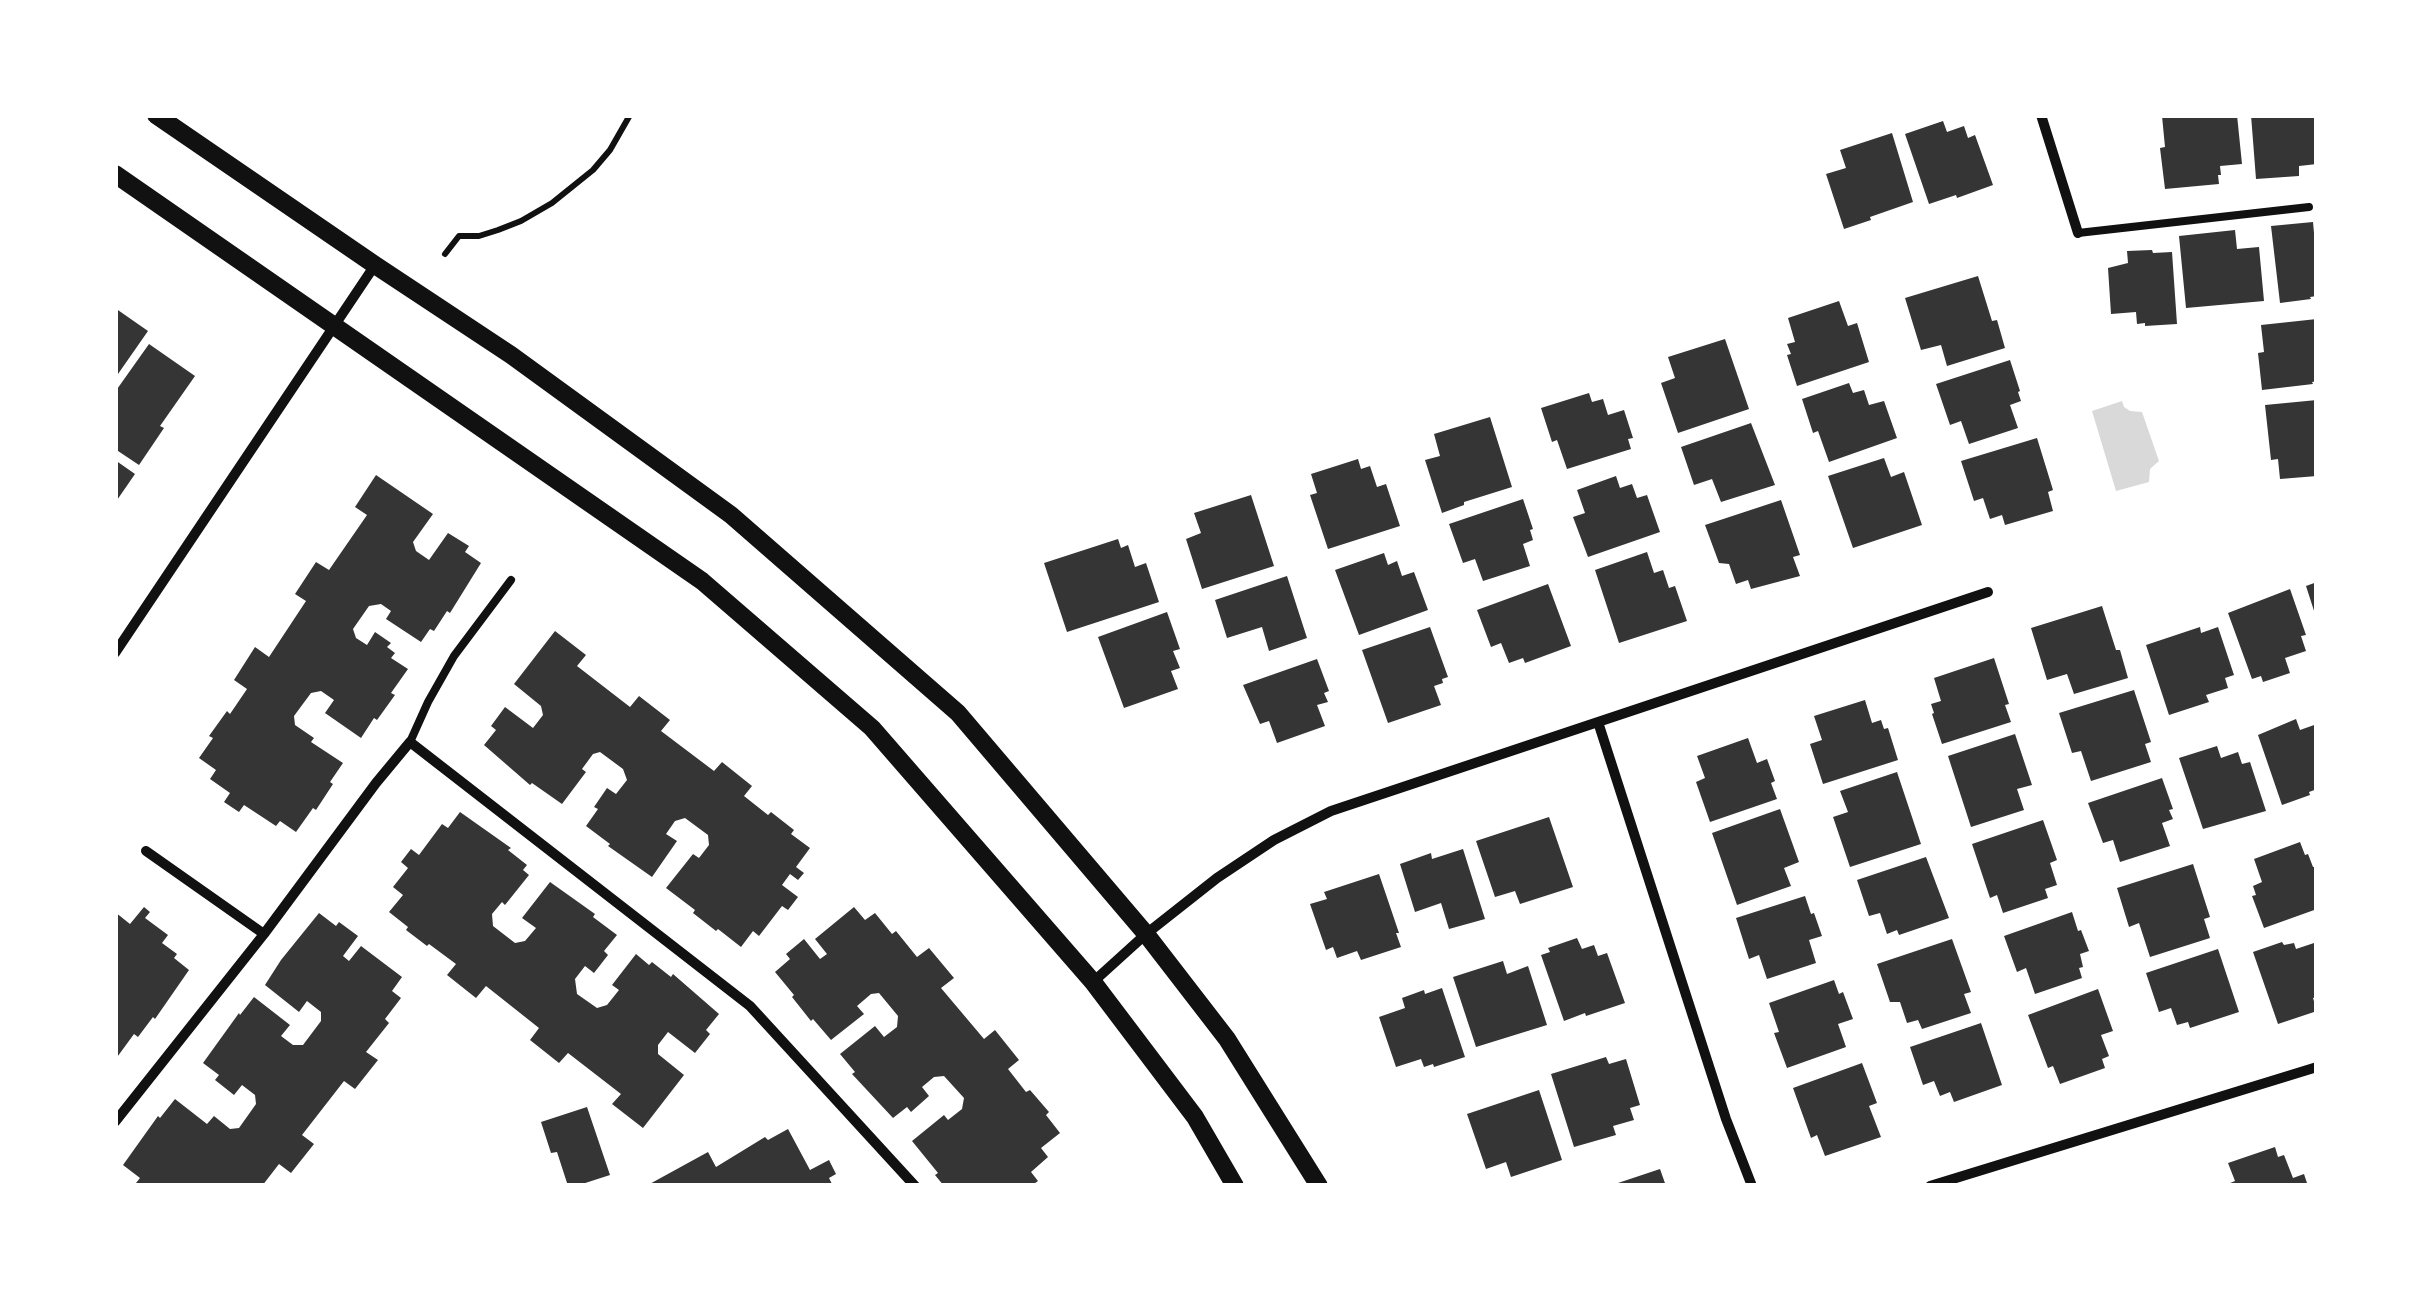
<!DOCTYPE html>
<style>
body{margin:0}
#map{position:relative;width:2432px;height:1301px;overflow:hidden;background:#fff;font-family:"Asap Condensed",sans-serif}
canvas{display:block}
.frame{position:absolute;inset:0;border:118px solid #fff;pointer-events:none}
</style>
<div id="map">
<canvas width="2432" height="1301"></canvas>
<div class="frame"></div>
</div>
<script>
const ctx = document.querySelector('canvas').getContext('2d');
ctx.lineJoin = 'round';
function fillPath(path, color) { ctx.fillStyle = color; ctx.fill(path, 'evenodd'); }
const shape = rows => new Path2D(rows.map(r => 'M' + r).join(''));
function trace(path, color, width, dash) { ctx.strokeStyle = color; ctx.lineWidth = width; ctx.lineCap = dash ? 'butt' : 'round'; ctx.setLineDash(dash || []); ctx.stroke(path); }
fillPath(shape([
 [2122,401,2124,407,2130,411,2142,412,2159,461,2150,469,2149,482,2116,491,2092,411]
]), '#d9d9d9');
fillPath(shape([
 [2176,115,2237,115,2242,164,2220,166,2221,175,2218,175,2219,184,2165,189,2160,148,2165,147,2162,116],
 [2251,115,2317,115,2317,164,2299,166,2299,176,2256,179],
 [1943,121,1947,132,1964,126,1968,138,1975,135,1993,185,1957,198,1956,195,1929,204,1905,134],
 [1892,133,1913,202,1870,217,1871,220,1844,229,1826,174,1846,168,1840,150],
 [2313,222,2314,233,2317,233,2317,296,2310,297,2311,299,2280,303,2271,226],
 [2235,230,2237,249,2259,247,2264,301,2186,308,2179,236],
 [2152,250,2153,253,2172,252,2177,324,2145,326,2145,323,2137,324,2136,312,2111,314,2108,268,2128,263,2127,251],
 [1978,276,1992,321,1997,320,2005,348,1947,366,1941,345,1921,350,1905,298],
 [1839,301,1848,326,1857,323,1869,362,1797,386,1787,355,1791,354,1787,344,1795,342,1788,318],
 [115,308,148,331,118,374,115,373],
 [2317,319,2317,381,2312,382,2313,384,2262,390,2258,353,2264,352,2261,325],
 [1725,339,1749,409,1678,433,1661,383,1675,378,1668,357],
 [149,344,195,376,160,426,164,428,139,465,115,449,115,392],
 [2010,360,2020,391,2018,392,2021,401,2010,405,2018,428,1969,444,1961,421,1950,425,1936,384],
 [1849,383,1853,393,1864,390,1869,405,1884,401,1897,438,1829,462,1818,431,1813,433,1802,399],
 [1589,393,1592,402,1603,399,1608,415,1624,410,1633,438,1628,439,1631,449,1567,469,1557,440,1552,442,1541,408],
 [2317,400,2317,476,2280,479,2278,459,2271,460,2265,405],
 [1490,417,1512,487,1464,502,1464,505,1442,513,1425,460,1440,456,1434,434],
 [1751,423,1775,485,1721,502,1712,479,1694,485,1681,447],
 [2037,438,2053,490,2048,492,2053,511,2005,525,2002,515,1990,519,1983,498,1974,501,1961,461],
 [1884,458,1891,477,1904,472,1922,525,1853,548,1828,476],
 [1358,459,1361,469,1370,466,1377,487,1386,484,1400,526,1328,549,1310,495,1317,493,1311,474],
 [115,460,135,474,115,503],
 [376,475,433,514,413,542,416,551,429,560,448,533,469,546,465,552,481,563,450,613,447,611,434,631,430,629,421,642,386,619,391,611,381,604,369,606,353,629,356,638,367,645,375,632,391,643,387,647,395,653,391,658,408,669,391,693,395,695,377,720,374,718,361,738,325,713,334,700,321,691,311,693,294,716,295,725,314,738,311,742,343,763,330,782,333,784,316,810,313,808,296,832,280,821,276,826,244,805,239,812,224,802,230,793,210,779,216,770,199,758,213,738,209,736,227,711,230,714,247,689,234,680,255,647,269,657,306,601,295,594,316,562,329,570,367,515,355,507],
 [1616,476,1620,488,1632,484,1637,498,1647,495,1660,532,1588,557,1573,517,1585,513,1577,490],
 [1251,495,1274,566,1202,589,1186,539,1201,533,1194,513],
 [1523,499,1533,529,1530,530,1533,540,1523,544,1530,566,1483,581,1475,559,1463,563,1449,524],
 [1781,500,1800,555,1793,557,1800,576,1751,589,1748,580,1736,584,1729,564,1719,563,1705,525],
 [1118,539,1121,548,1128,545,1135,567,1146,563,1159,602,1067,632,1044,563],
 [1647,552,1654,573,1663,570,1669,588,1675,586,1687,621,1619,643,1595,570],
 [1384,553,1388,565,1397,561,1402,576,1414,572,1428,610,1359,635,1335,570],
 [1287,576,1307,638,1269,651,1262,627,1227,638,1215,600],
 [2317,582,2317,617,2316,617,2306,586],
 [1548,584,1571,646,1525,663,1523,658,1509,663,1501,643,1491,647,1477,610],
 [2290,589,2306,635,2301,636,2306,651,2285,658,2290,673,2263,682,2261,676,2252,679,2228,613],
 [2102,606,2116,650,2120,650,2128,678,2074,694,2067,674,2047,680,2031,628],
 [1167,612,1180,649,1173,651,1180,668,1171,671,1178,689,1124,708,1098,637],
 [1430,627,1448,677,1442,679,1443,683,1434,686,1441,705,1388,723,1362,650],
 [2200,627,2201,633,2218,627,2234,675,2225,678,2228,688,2206,695,2209,702,2169,715,2146,645],
 [555,631,586,655,577,666,630,707,639,696,670,720,661,731,714,771,722,762,752,786,744,796,768,815,771,812,794,830,791,834,810,848,796,867,804,873,798,880,790,874,782,885,798,897,788,910,782,906,759,936,753,931,741,947,718,929,716,931,693,913,695,910,666,888,693,854,699,858,709,845,708,835,685,818,675,821,666,834,677,841,652,877,608,846,610,844,586,826,598,809,594,807,607,788,616,794,627,780,623,769,600,752,593,754,582,769,586,772,562,804,532,783,530,785,484,745,496,730,491,726,505,707,533,728,543,715,541,706,514,684],
 [1994,658,2009,704,2005,705,2011,722,1942,744,1932,714,1934,713,1931,704,1941,701,1934,678],
 [1317,659,1329,691,1324,693,1328,702,1317,705,1325,726,1277,743,1269,721,1260,724,1243,685],
 [2134,690,2151,742,2145,744,2151,762,2091,781,2081,751,2072,753,2059,713],
 [1865,700,1872,723,1881,720,1884,729,1888,728,1898,760,1823,784,1810,744,1822,740,1814,716],
 [2296,719,2300,730,2317,724,2317,789,2309,792,2310,795,2282,805,2258,735],
 [2015,734,2032,785,2017,789,2024,810,1971,827,1948,756],
 [1748,738,1757,763,1767,759,1775,781,1771,783,1777,799,1710,822,1696,782,1705,778,1697,756],
 [2217,746,2221,758,2238,752,2242,764,2250,762,2266,811,2203,829,2179,758],
 [1897,772,1921,844,1850,867,1833,817,1848,812,1840,791],
 [2162,778,2173,809,2169,810,2173,819,2162,823,2170,846,2120,862,2113,840,2103,843,2088,803],
 [1780,809,1799,862,1784,868,1791,886,1737,905,1712,833],
 [460,812,511,848,508,850,527,865,523,870,529,875,505,905,502,902,492,914,493,926,515,943,525,941,536,928,522,918,550,882,595,914,593,917,617,935,604,951,608,955,594,973,585,966,575,979,577,994,597,1008,607,1005,619,990,612,985,636,954,649,965,652,962,671,977,673,974,719,1014,706,1030,710,1034,695,1053,668,1032,658,1045,658,1054,684,1075,643,1128,612,1104,621,1094,568,1053,559,1063,530,1040,539,1028,486,986,476,998,447,975,456,964,429,944,427,946,406,930,408,927,389,912,403,895,393,887,408,868,401,862,411,849,419,855,442,824,448,828],
 [1549,817,1573,887,1520,904,1515,891,1495,897,1476,841],
 [2043,820,2057,860,2050,863,2057,885,2045,889,2048,898,2003,913,1997,895,1990,898,1972,844],
 [2300,842,2305,855,2308,854,2313,867,2317,866,2317,909,2264,928,2252,896,2256,895,2253,886,2262,882,2254,859],
 [1463,849,1485,919,1449,929,1441,903,1415,912,1400,864,1431,853,1432,859],
 [1926,857,1949,918,1899,935,1897,930,1887,934,1880,913,1869,916,1857,880],
 [2193,864,2210,917,2204,919,2210,938,2150,957,2139,923,2129,927,2117,888],
 [1379,874,1399,933,1396,933,1401,947,1361,960,1357,951,1337,958,1333,947,1326,950,1310,904,1327,899,1324,892],
 [1805,896,1811,914,1814,913,1822,936,1809,940,1816,963,1767,979,1759,955,1749,959,1736,918],
 [144,907,150,912,145,918,168,935,162,943,177,954,174,958,189,970,155,1019,153,1017,138,1037,134,1034,115,1060,115,912,130,924],
 [854,907,865,920,875,913,892,934,896,931,917,957,929,948,954,978,941,988,984,1039,995,1030,1019,1060,1008,1069,1026,1092,1030,1090,1049,1112,1046,1115,1060,1133,1041,1148,1048,1157,1031,1172,1038,1181,1031,1186,944,1186,935,1175,938,1173,912,1141,944,1115,948,1120,962,1109,964,1098,944,1076,934,1077,922,1087,929,1096,911,1112,907,1107,893,1118,852,1074,855,1072,840,1054,875,1026,884,1037,897,1027,898,1016,879,993,871,994,857,1006,864,1014,831,1040,813,1019,811,1021,792,997,794,995,775,972,790,959,786,954,804,939,820,959,827,954,815,939],
 [2072,912,2078,931,2081,930,2089,951,2080,954,2083,967,2079,968,2082,978,2035,994,2026,968,2017,972,2004,936],
 [319,913,336,926,339,922,358,936,343,956,349,961,361,946,402,977,392,991,401,998,385,1019,389,1023,366,1052,378,1060,355,1089,344,1081,302,1135,314,1144,291,1173,279,1164,262,1186,139,1186,136,1183,140,1178,123,1165,158,1116,160,1118,175,1099,207,1124,214,1116,230,1129,239,1128,256,1104,255,1095,242,1085,234,1095,215,1080,219,1075,203,1063,239,1013,240,1015,254,997,290,1025,281,1036,293,1045,303,1045,321,1021,321,1012,307,1001,299,1012,265,985,281,960],
 [1577,938,1582,949,1594,945,1598,956,1607,953,1625,1003,1586,1016,1585,1013,1564,1021,1541,955,1550,952,1548,948],
 [1952,939,1971,992,1964,994,1971,1013,1922,1029,1918,1020,1907,1023,1900,1002,1890,1002,1877,964],
 [2282,942,2284,945,2294,943,2296,949,2317,942,2317,997,2313,998,2317,1011,2278,1024,2253,952],
 [2218,949,2239,1012,2190,1028,2188,1022,2177,1025,2171,1008,2159,1012,2146,973],
 [1503,961,1507,974,1528,966,1547,1025,1476,1047,1453,977],
 [1834,980,1839,994,1843,992,1853,1019,1838,1024,1846,1047,1787,1068,1774,1033,1779,1032,1769,1003],
 [1442,988,1465,1057,1434,1067,1433,1064,1424,1067,1421,1059,1396,1067,1379,1017,1405,1008,1402,998,1424,990,1425,994],
 [2098,989,2113,1031,2101,1035,2109,1056,2102,1059,2105,1068,2060,1084,2053,1066,2048,1068,2028,1015],
 [1981,1023,2002,1085,1954,1102,1950,1092,1940,1096,1934,1081,1923,1085,1910,1047],
 [1606,1057,1609,1064,1626,1059,1640,1105,1630,1108,1634,1120,1613,1126,1616,1135,1574,1147,1551,1074],
 [1862,1063,1877,1103,1869,1106,1881,1137,1825,1156,1817,1135,1811,1138,1793,1088],
 [1539,1090,1562,1160,1511,1177,1506,1162,1486,1169,1467,1114],
 [587,1107,610,1175,576,1186,568,1186,557,1152,551,1153,541,1122],
 [788,1129,810,1170,829,1160,836,1174,829,1178,833,1186,646,1186,708,1152,716,1167,765,1137,768,1140],
 [2275,1147,2278,1157,2284,1155,2293,1178,2304,1174,2308,1186,2223,1186,2235,1181,2228,1163],
 [1660,1169,1666,1186,1612,1186,1612,1185]
]), '#353535');
trace(shape([
 [445,254,459,236,479,236,498,230,521,221,552,203,593,170,610,150,630,115]
]), '#111', 6);
trace(shape([
 [2078,233,2309,207],
 [410,742,428,702,454,656,511,580]
]), '#111', 8);
trace(shape([
 [2041,115,2078,233],
 [115,653,375,265],
 [1598,722,1726,1119,1752,1186],
 [146,851,264,934],
 [1093,982,1146,934,1217,878,1274,840,1331,811,1988,592],
 [115,1122,264,934,376,783,410,742,750,1006,915,1186],
 [1930,1186,2317,1067]
]), '#111', 10);
trace(shape([
 [156,115,375,265,511,355,731,515,958,713,1146,934,1227,1039,1319,1186],
 [115,174,702,581,872,728,1093,982,1195,1117,1235,1186]
]), '#111', 18);
</script>
